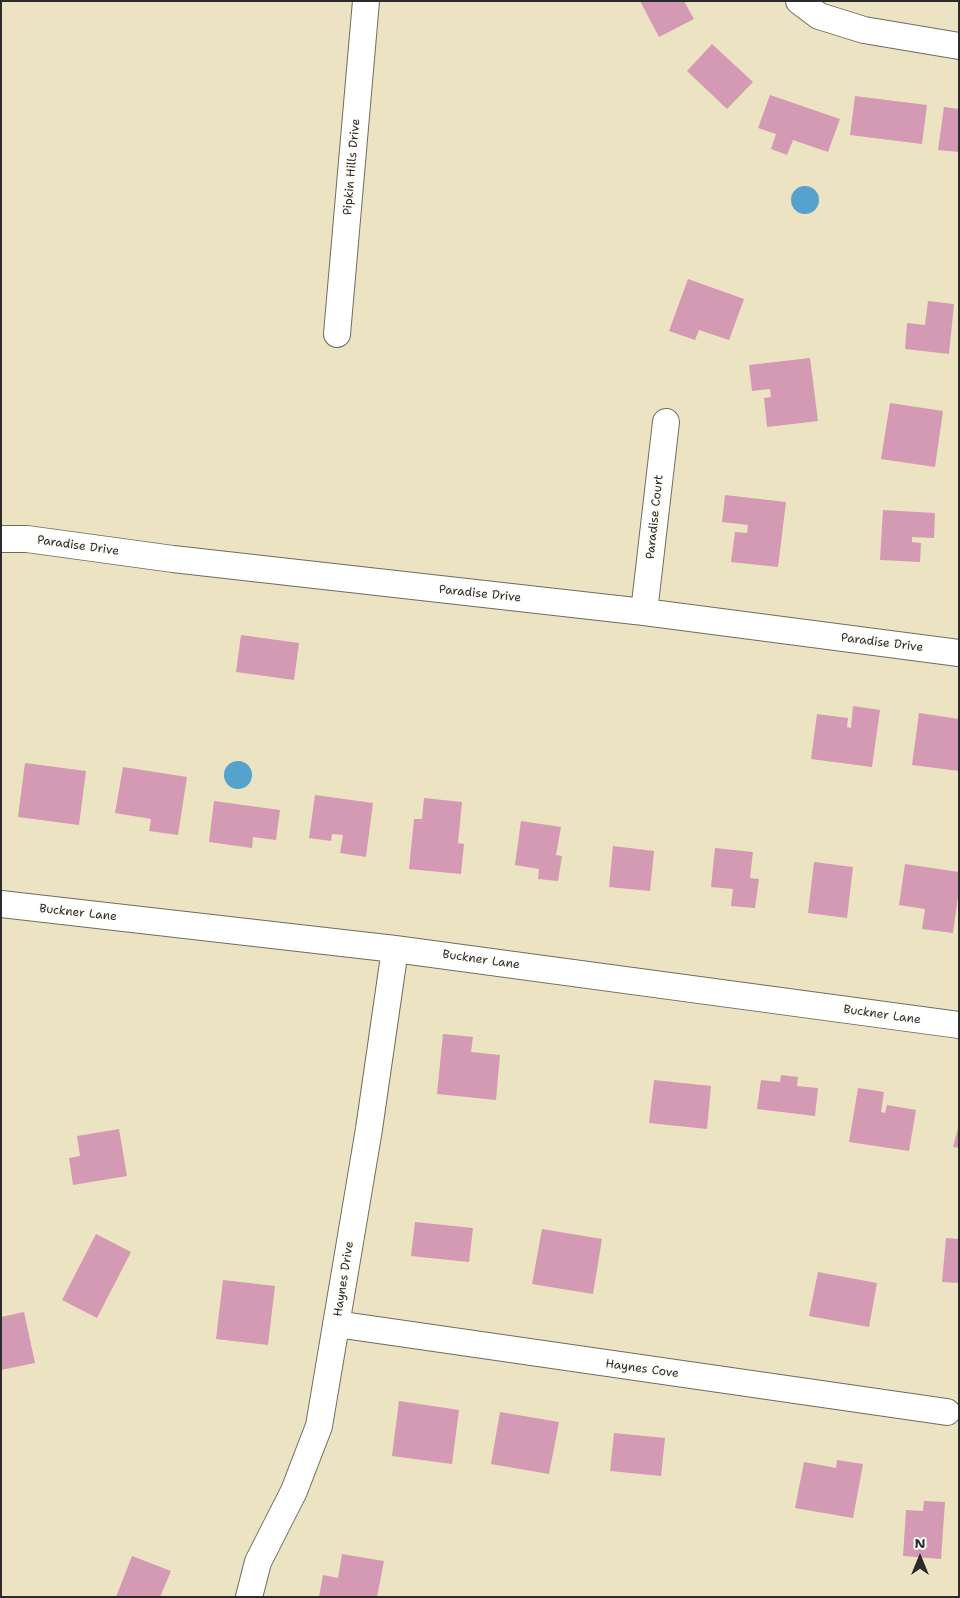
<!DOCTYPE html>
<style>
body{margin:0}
#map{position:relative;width:960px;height:1598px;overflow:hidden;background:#ebe3c2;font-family:"Shantell Sans",sans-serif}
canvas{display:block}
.frame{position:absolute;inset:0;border:2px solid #2b2b2b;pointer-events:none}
.north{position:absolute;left:895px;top:1533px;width:50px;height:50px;-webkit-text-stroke:4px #fdfcf7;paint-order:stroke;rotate:0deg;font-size:14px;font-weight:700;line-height:20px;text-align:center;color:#2b2b2b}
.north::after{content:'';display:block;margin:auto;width:18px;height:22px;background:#2b2b2b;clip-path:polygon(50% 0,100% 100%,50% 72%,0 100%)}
</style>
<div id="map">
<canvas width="960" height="1598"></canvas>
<div class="frame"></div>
<div class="north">N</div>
</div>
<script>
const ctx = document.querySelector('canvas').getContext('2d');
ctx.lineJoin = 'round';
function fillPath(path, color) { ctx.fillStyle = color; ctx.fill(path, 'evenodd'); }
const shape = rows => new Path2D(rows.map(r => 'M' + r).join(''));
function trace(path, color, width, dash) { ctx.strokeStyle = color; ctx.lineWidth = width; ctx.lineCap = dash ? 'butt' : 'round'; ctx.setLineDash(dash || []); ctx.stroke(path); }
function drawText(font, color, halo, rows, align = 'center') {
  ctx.font = font + ' "Shantell Sans",sans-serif'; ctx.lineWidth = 4; ctx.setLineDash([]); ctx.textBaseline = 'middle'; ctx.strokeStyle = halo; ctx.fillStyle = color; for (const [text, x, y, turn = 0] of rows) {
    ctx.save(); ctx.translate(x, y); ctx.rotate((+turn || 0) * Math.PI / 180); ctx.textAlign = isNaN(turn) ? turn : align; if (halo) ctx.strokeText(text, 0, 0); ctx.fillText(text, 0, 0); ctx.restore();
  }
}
fillPath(shape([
 '791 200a14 14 0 1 1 28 0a14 14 0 1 1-28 0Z',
 '224 775a14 14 0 1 1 28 0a14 14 0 1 1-28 0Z'
]), '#54a2cd');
fillPath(shape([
 [640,1,684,1,694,19,659,37],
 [712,44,753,82,727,109,687,71],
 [770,95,840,119,828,152,793,140,787,155,771,149,776,134,758,128],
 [855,96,927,105,922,144,850,135],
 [944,107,959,109,959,152,938,150],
 [688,279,744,299,729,340,699,330,695,340,669,331],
 [928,301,954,304,949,354,905,349,907,323,925,325],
 [810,358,818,421,767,427,764,398,771,397,770,389,752,391,749,365],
 [890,403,943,411,935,467,881,459],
 [725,495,786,502,778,567,731,562,735,532,747,533,748,525,722,522],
 [883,510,935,513,934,538,912,537,912,542,921,543,920,562,880,560],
 [241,635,299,643,294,680,236,672],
 [853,706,880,710,872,767,811,759,817,714,848,718,847,727,851,728],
 [919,713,959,719,959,771,912,765],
 [25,763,86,771,79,825,18,817],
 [123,767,187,777,178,835,149,831,151,819,115,813],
 [315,795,373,803,366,857,340,853,343,835,332,834,331,841,309,838],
 [424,798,462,802,458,843,464,844,461,874,409,869,414,819,422,819],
 [214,801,280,810,276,840,253,837,252,848,209,842],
 [521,821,561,827,556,855,562,856,558,881,538,879,539,869,515,865],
 [613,846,654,851,650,891,609,887],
 [715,848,753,852,750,878,759,879,755,908,731,906,733,889,711,887],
 [814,862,853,867,847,918,808,913],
 [905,864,959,872,959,889,953,933,922,929,925,909,899,905],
 [443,1034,473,1037,471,1052,500,1055,496,1100,437,1094],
 [781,1075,798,1077,797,1086,818,1088,815,1116,757,1109,761,1080,780,1082],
 [654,1080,711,1086,707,1129,649,1123],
 [858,1088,884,1092,881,1112,885,1113,887,1105,916,1110,909,1151,849,1142],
 [958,1128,959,1128,959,1148,953,1147],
 [119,1129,127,1176,73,1185,69,1158,80,1156,77,1136],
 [415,1222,473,1228,469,1262,411,1256],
 [542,1229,602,1239,593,1294,532,1284],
 [96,1234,131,1252,97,1318,62,1300],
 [946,1238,959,1239,959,1283,942,1282],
 [818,1272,877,1283,869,1327,809,1316],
 [223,1280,275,1286,268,1345,216,1339],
 [24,1312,35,1363,1,1370,1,1317],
 [399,1401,459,1410,452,1464,392,1456],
 [500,1412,559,1422,549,1474,491,1464],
 [614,1433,665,1438,661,1476,610,1471],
 [837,1460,863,1464,853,1518,795,1508,804,1462,836,1468],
 [924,1501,945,1502,941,1559,903,1556,906,1510,923,1511],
 [342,1554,384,1561,377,1597,319,1597,323,1575,338,1578],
 [132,1556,171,1571,160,1597,116,1597]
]), '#d49ab4');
const street = shape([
 [799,1,819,16,864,30,959,46],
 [337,334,366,1],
 [1,539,27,539,173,559,644,612,959,653],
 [644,612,666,422],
 [1,904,395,949,959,1025],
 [336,1324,947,1412],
 [249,1597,258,1562,294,1491,319,1426,369,1129,395,949]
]);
trace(street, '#6e6b60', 28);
trace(street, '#fff', 26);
drawText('12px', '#2b2b2b', '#fdfcf7', [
 ["Pipkin Hills Drive",352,167,-85],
 ["Paradise Court",655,517,-84],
 ["Paradise Drive",78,546,8],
 ["Paradise Drive",480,594,6],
 ["Paradise Drive",882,643,7],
 ["Buckner Lane",78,913,6],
 ["Buckner Lane",481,960,8],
 ["Buckner Lane",882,1015,8],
 ["Haynes Drive",344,1279,-81],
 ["Haynes Cove",642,1369,8]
]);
</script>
